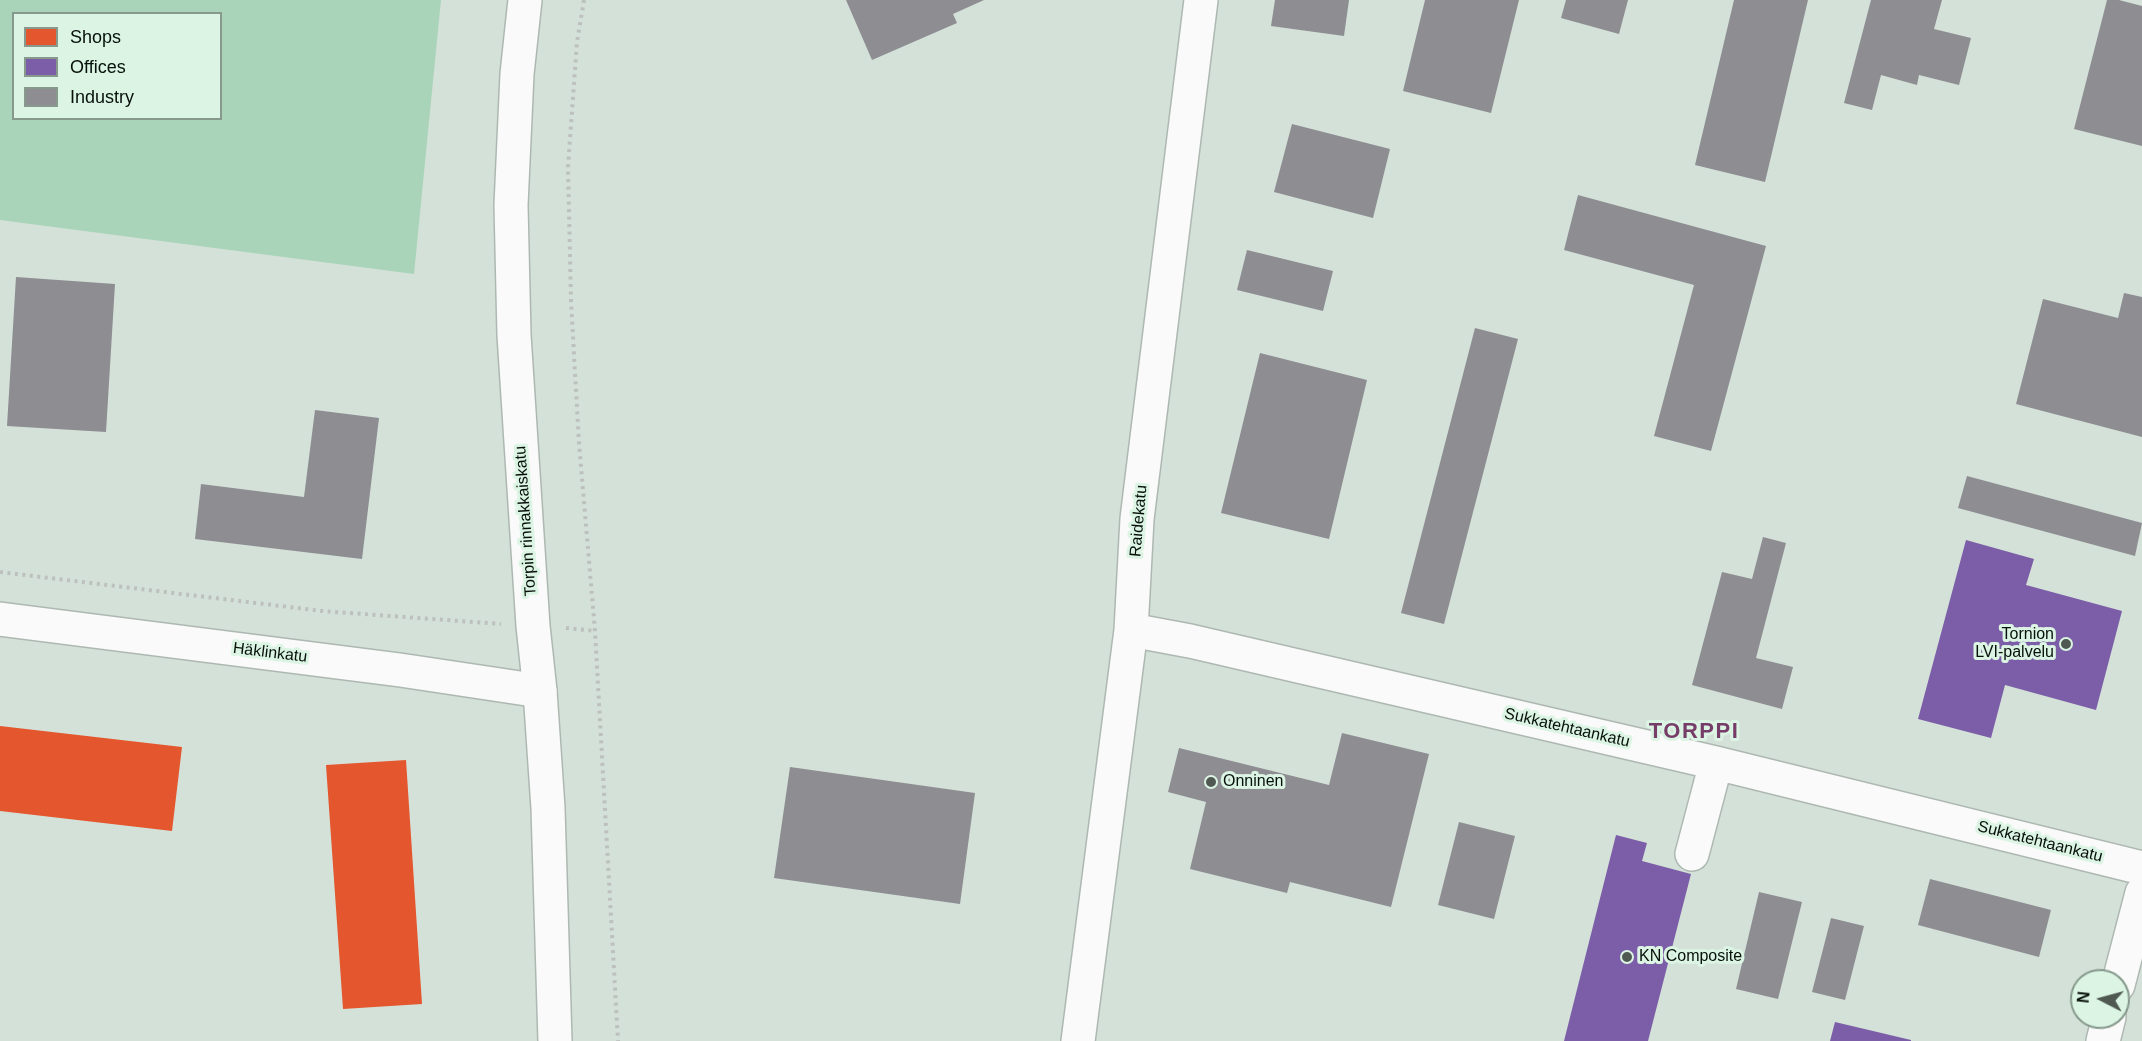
<!DOCTYPE html>
<meta charset="utf-8">
<style>
body{margin:0}
#map{position:relative;width:2142px;height:1041px;overflow:hidden;background:#d4e1d8;font-family:Helvetica,sans-serif}
canvas{display:block}
.legend{position:absolute;left:12px;top:12px;width:210px;height:108px;box-sizing:border-box;background:#dbf4e3;border:2px solid #86998c;margin:0;padding:8px 10px;list-style:none;font-size:18px;color:#07100a}
.legend li{display:flex;align-items:center;gap:12px;height:30px}
.legend b{width:30px;border:2px solid #86998c}
.north{position:absolute;left:2070px;top:969px;width:60px;height:60px;box-sizing:border-box;background:#dbf4e3;border:2px solid #86998c;border-radius:50%;rotate:276deg;font-size:16px;font-weight:700;line-height:24px;text-align:center;color:#07100a}
.north::after{content:'';display:block;margin:auto;width:21px;height:27px;background:#4f5952;clip-path:polygon(50% 0,100% 100%,50% 72%,0 100%)}
</style>
<div id="map">
<canvas width="2142" height="1041"></canvas>
<ul class="legend">
<li><b style="height:16px;background:#e4572e"></b>Shops</li>
<li><b style="height:16px;background:#7b5ea7"></b>Offices</li>
<li><b style="height:16px;background:#8d8d92"></b>Industry</li>
</ul>
<div class="north">N</div>
</div>
<script>
const ctx = document.querySelector('canvas').getContext('2d');
ctx.lineJoin = 'round';
function fillPath(path, color) { ctx.fillStyle = color; ctx.fill(path, 'evenodd'); }
const shape = rows => new Path2D(rows.map(r => 'M' + r).join(''));
function trace(path, color, width, dash) { ctx.strokeStyle = color; ctx.lineWidth = width; ctx.lineCap = dash ? 'butt' : 'round'; ctx.setLineDash(dash || []); ctx.stroke(path); }
function drawText(font, color, halo, rows, align = 'center') {
  ctx.font = font + ' Helvetica,sans-serif'; ctx.lineWidth = 6; ctx.setLineDash([]); ctx.textBaseline = 'middle'; ctx.strokeStyle = halo; ctx.fillStyle = color; for (const [text, x, y, turn = 0] of rows) {
    ctx.save(); ctx.translate(x, y); ctx.rotate((+turn || 0) * Math.PI / 180); ctx.textAlign = isNaN(turn) ? turn : align; if (halo) ctx.strokeText(text, 0, 0); ctx.fillText(text, 0, 0); ctx.restore();
  }
}
fillPath(shape([
 [0,0,441,0,414,274,0,220],
 [14,14,220,14,220,118,14,118]
]), '#a9d4b9');
fillPath(shape([
 [0,726,182,747,172,831,0,811],
 [406,760,422,1004,343,1009,326,765]
]), '#e4572e');
fillPath(shape([
 [1966,540,2034,559,2026,585,2122,611,2096,710,2005,685,1991,738,1918,719],
 [1616,835,1647,843,1642,861,1691,874,1648,1041,1564,1041],
 [1835,1022,1911,1040,1911,1041,1830,1041]
]), '#7b5ea7');
fillPath(shape([
 [846,0,984,0,953,14,957,23,872,60],
 [1275,0,1349,0,1344,36,1271,26],
 [1425,0,1519,0,1491,113,1403,91],
 [1566,0,1628,0,1619,34,1561,18],
 [1734,0,1808,0,1765,182,1695,165],
 [1871,0,1942,0,1934,29,1971,38,1959,85,1919,75,1917,85,1881,75,1872,110,1844,103],
 [2107,0,2119,0,2142,6,2142,146,2074,129],
 [1292,124,1390,149,1373,218,1274,192],
 [1578,195,1766,246,1711,451,1654,436,1694,285,1564,250],
 [1247,250,1333,271,1323,311,1237,290],
 [16,277,115,284,106,432,7,426],
 [2124,293,2142,297,2142,437,2016,404,2043,299,2118,318],
 [1475,328,1518,339,1444,624,1401,613],
 [1260,353,1367,380,1329,539,1221,513],
 [315,410,379,418,362,559,195,539,201,484,304,497],
 [1967,476,2142,523,2135,556,1958,508],
 [1763,537,1786,543,1756,658,1793,667,1782,709,1692,685,1722,572,1752,579],
 [1342,733,1429,754,1391,907,1290,882,1287,893,1190,869,1206,802,1168,792,1179,748,1329,785],
 [790,767,975,793,960,904,774,878],
 [1459,822,1515,836,1494,919,1438,905],
 [1930,879,2051,910,2039,957,1918,925],
 [1759,892,1802,902,1778,999,1736,989],
 [1831,918,1864,926,1845,1000,1812,992]
]), '#8d8d92');
const minor = shape([
 [0,619,400,670,540,691],
 [1131,630,1190,641,1716,763,2142,868],
 [1692,854,1716,763],
 [2118,985,2142,893],
 [1078,1041,1131,630,1137,519,1201,0],
 [2103,1041,2109,1017]
]);
const major = shape([
 [525,0,517,74,511,205,514,335,533,626,540,691,548,808,555,1041]
]);
trace(minor, '#aeb8b2', 36);
trace(major, '#aeb8b2', 36);
trace(shape([
 [584,0,577,42,568,167,571,301,579,443,595,631,618,1041],
 [0,572,322,611,501,624],
 [566,628,595,631]
]), '#bdc1be', 4, [3, 4.5]);
trace(minor, '#f9faf9', 33);
trace(major, '#f9faf9', 33);
for (const [x, y, r, color] of [
 [2066,644,6,"#4f5952"],
 [1211,782,6,"#4f5952"],
 [1627,957,6,"#4f5952"]
]) { const dot = new Path2D(); dot.arc(x, y, r, 0, 2 * Math.PI); ctx.fillStyle = color; ctx.fill(dot); trace(dot, '#dbf4e3', 2); }
drawText('16px', '#07100a', '#dbf4e3', [
 ["Torpin rinnakkaiskatu",526,521,-94],
 ["Raidekatu",1139,521,-85],
 ["Häklinkatu",270,653,7],
 ["Sukkatehtaankatu",1567,728,13],
 ["Sukkatehtaankatu",2040,842,14]
]);
drawText('16px', '#07100a', '#dbf4e3', [
 ["Tornion",2054,635,"right"],
 ["LVI-palvelu",2054,653,"right"],
 ["Onninen",1223,782],
 ["KN Composite",1639,957]
], 'left');
ctx.letterSpacing = '1.5px';
drawText('bold 22px', '#763d69', '#dbf4e3', [
 ["TORPPI",1694,732]
]);
ctx.letterSpacing = '0px';
</script>
